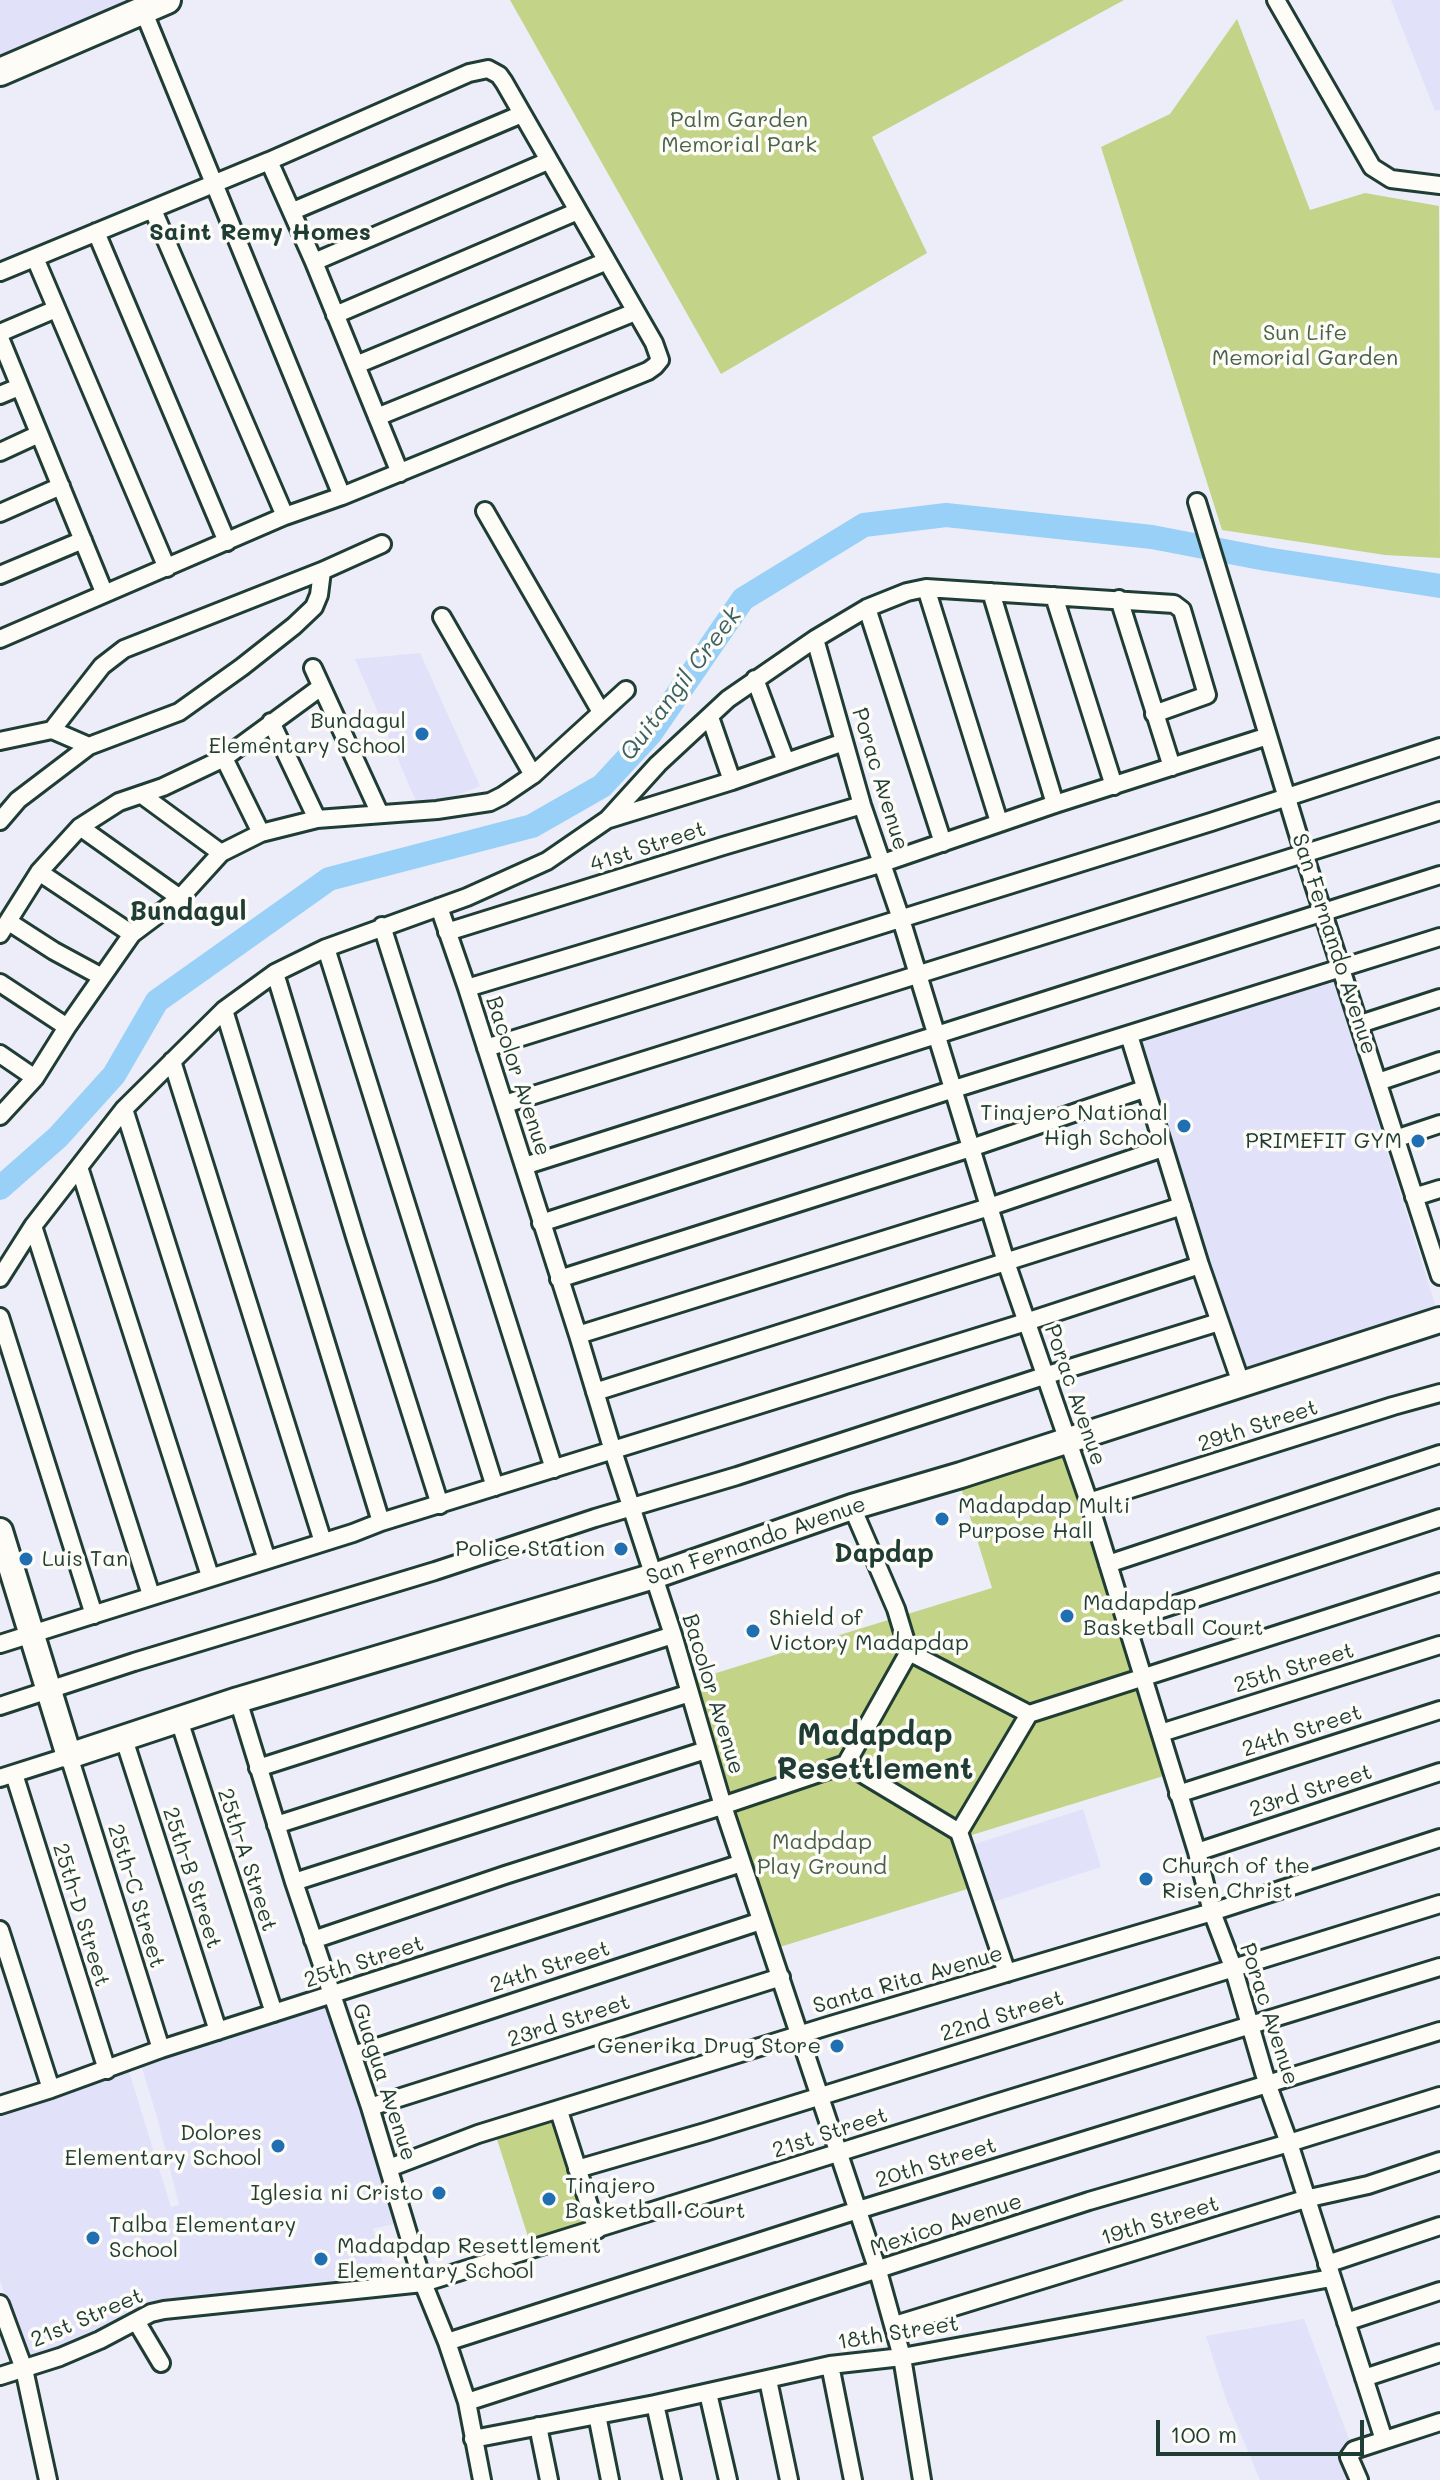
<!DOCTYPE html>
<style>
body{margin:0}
#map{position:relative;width:1440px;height:2480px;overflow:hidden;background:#ecedf8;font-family:Mali,sans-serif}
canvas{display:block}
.scale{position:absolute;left:1156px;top:2420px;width:208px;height:36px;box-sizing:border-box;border:4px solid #1f3d34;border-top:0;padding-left:10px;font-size:24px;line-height:28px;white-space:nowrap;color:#1f3d34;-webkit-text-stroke:6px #fdfcf7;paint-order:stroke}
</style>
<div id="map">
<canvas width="1440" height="2480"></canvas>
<div class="scale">100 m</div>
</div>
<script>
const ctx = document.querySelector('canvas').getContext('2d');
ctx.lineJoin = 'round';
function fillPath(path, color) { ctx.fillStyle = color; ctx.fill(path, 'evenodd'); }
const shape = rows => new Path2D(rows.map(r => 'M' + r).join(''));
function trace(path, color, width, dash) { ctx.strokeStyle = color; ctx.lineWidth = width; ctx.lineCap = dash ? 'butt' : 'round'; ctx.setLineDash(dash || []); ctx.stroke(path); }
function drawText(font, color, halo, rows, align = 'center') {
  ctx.font = font + ' Mali,sans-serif'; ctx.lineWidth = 7; ctx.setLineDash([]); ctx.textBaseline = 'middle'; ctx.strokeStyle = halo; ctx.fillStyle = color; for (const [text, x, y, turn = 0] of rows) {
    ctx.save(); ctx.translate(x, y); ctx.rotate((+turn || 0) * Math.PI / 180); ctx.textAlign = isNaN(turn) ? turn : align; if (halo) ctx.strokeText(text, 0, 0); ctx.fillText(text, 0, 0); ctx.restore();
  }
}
fillPath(shape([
 [0,0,132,0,0,57],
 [1391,0,1440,0,1440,110,1435,111],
 [420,653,480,786,444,801,418,806,355,659],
 [1334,982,1439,1317,1242,1378,1137,1042],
 [1083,1809,1101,1867,993,1902,975,1844],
 [328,2000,402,2222,373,2229,386,2275,271,2291,169,2300,30,2362,0,2281,0,2107,127,2065,171,2207,179,2205,157,2117,139,2058],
 [1304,2319,1350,2442,1345,2455,1356,2480,1260,2480,1226,2399,1206,2336]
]), '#e1e2f9');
fillPath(shape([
 [510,0,1124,0,872,137,927,253,721,374],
 [1237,19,1310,210,1365,193,1439,206,1440,558,1385,555,1222,530,1101,147,1170,114],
 [1068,1444,1170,1774,962,1838,977,1886,770,1950,687,1682,992,1588,958,1478],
 [555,2114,591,2227,531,2246,495,2133]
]), '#c3d387');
trace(shape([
 [0,1188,58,1137,114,1075,157,1001,329,879,532,826,602,786,651,733,743,599,864,525,946,515,1152,537,1266,559,1440,586]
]), '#98d0f7', 24);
const street = shape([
 [1276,0,1372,167,1391,179,1440,185],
 [143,10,342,496],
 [269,161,314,262,400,473],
 [153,210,285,516],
 [293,211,522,114],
 [96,232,227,542],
 [35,258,167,568],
 [314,262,548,161],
 [0,272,269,161,469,73,488,69,499,75,504,82,654,343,660,360,655,366,648,371,342,496,285,516,0,639],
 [335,315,578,211],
 [0,333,56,309],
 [0,338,104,592],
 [356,365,607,261],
 [0,395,19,387],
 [377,417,635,312],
 [0,452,39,434],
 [1197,502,1304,854,1440,1276],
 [485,511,601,712],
 [0,513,61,486],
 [0,575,83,540],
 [926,588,999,822],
 [991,592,1055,804],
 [1054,596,1114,786],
 [1119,599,1172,767],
 [867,608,943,843],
 [442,617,533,775],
 [815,639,862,805,901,919,1006,1262,1089,1502,1197,1852,1212,1912,1233,1967,1267,2083,1289,2143,1384,2440],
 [313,668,380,814],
 [755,679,786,762],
 [710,717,732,781],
 [271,722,317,819],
 [52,730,89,746],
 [0,741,52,730,102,666,124,649,322,571,382,544],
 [224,758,261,833],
 [142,795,221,853],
 [609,819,732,781,844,742],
 [0,821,18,800,89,746,179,712,242,667,294,626,314,607,319,595,322,571],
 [80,827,180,898],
 [39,872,132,934],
 [439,907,467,988,578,1335,613,1451,673,1635,723,1806,878,2271,902,2357,922,2480],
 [9,922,54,951,102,977],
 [382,926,554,1469],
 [447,932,723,846,862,805],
 [0,934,39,872,80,827,119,802,163,787,224,758,321,687],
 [326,948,495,1487],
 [275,973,356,1240,440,1505],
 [0,983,67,1027],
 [467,988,883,863,1055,804,1268,736],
 [224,1010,381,1522],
 [1360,1024,1440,998],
 [1129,1035,1200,1265,1241,1383],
 [486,1048,1211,822,1440,747],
 [0,1054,35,1078],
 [172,1061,323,1542],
 [1378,1082,1440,1061],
 [505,1104,1440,811],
 [124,1109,267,1560],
 [0,1116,35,1078,67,1027,132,934,180,898,221,853,261,833,317,819,437,810,490,802,502,796,533,775,626,690],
 [1395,1139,1440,1124],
 [524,1166,1440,875],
 [79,1167,210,1576],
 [1414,1197,1440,1189],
 [541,1223,954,1089,1440,937],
 [33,1226,151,1595],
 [0,1278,33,1226,124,1109,224,1010,275,973,326,948,467,897,547,861,608,819,658,764,728,699,815,639,867,608,907,592,926,588,1174,604,1182,610,1207,695,1154,714],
 [559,1279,971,1148,1144,1089],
 [0,1317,94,1615],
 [578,1335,989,1207,1163,1148],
 [595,1392,1182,1206],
 [1089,1502,1393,1406,1440,1393],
 [852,1507,896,1609,909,1652],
 [1108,1564,1440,1454],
 [1125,1621,1440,1518],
 [0,1644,353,1533,381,1522,1026,1322,1200,1265],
 [238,1700,294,1882,370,2107,423,2283,447,2342,467,2402,482,2480],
 [0,1706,134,1662,435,1571,595,1518,737,1476,1044,1376,1219,1322],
 [179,1720,274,2013],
 [1161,1733,1440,1645],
 [124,1739,218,2031],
 [846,1764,959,1832,1029,1714,1440,1582],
 [258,1768,673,1635],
 [14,1774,107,2070],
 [0,1778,69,1756,161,2049],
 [1178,1794,1440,1710],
 [276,1825,690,1693],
 [959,1832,1007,1973],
 [1197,1852,1440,1772],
 [294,1882,706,1750],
 [0,1930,51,2089],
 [313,1940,505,1875,722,1806,846,1764,909,1652,1029,1714],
 [353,2055,761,1921],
 [0,2105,51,2089,161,2049,742,1863],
 [370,2107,781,1977],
 [559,2111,597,2230],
 [389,2168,478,2134,831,2025,1212,1912,1440,1838],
 [577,2169,705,2132,1440,1904],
 [1327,2264,1440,2226],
 [0,2304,24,2369,48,2480],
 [136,2321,161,2363],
 [1346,2322,1440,2291],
 [895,2325,1305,2199,1368,2185,1440,2161],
 [447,2342,858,2210,1440,2031],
 [830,2365,853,2480],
 [0,2376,60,2357,100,2340,151,2313,164,2310,423,2283,990,2105,1440,1967],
 [1364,2378,1440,2353],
 [768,2380,789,2480],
 [708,2393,728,2480],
 [467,2402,1089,2201,1289,2143,1440,2096],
 [655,2404,672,2480],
 [597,2415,610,2480],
 [538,2426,549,2480],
 [473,2439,655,2404,830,2365,902,2357,1331,2278],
 [1359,2480,1349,2457,1354,2450,1440,2422]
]);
const secondary = shape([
 [0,1531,69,1756,238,1700,654,1576,852,1507,961,1475,1440,1320]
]);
const primary = shape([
 [0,72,167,0]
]);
trace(street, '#1f3d34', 22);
trace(secondary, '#1f3d34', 30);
trace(primary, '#1f3d34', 32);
trace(street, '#fdfcf7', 16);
trace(secondary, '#fdfcf7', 24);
trace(primary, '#fdfcf7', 26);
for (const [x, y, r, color] of [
 [422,734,8,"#1f6fb2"],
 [1184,1126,8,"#1f6fb2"],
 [1418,1141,8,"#1f6fb2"],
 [942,1519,8,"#1f6fb2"],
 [621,1549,8,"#1f6fb2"],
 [26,1559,8,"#1f6fb2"],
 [1067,1616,8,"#1f6fb2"],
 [753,1631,8,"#1f6fb2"],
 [1146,1879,8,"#1f6fb2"],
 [837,2046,8,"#1f6fb2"],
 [278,2146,8,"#1f6fb2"],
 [439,2193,8,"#1f6fb2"],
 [549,2199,8,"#1f6fb2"],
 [93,2238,8,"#1f6fb2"],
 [321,2259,8,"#1f6fb2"]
]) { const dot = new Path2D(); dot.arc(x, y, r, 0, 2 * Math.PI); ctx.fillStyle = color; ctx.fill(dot); trace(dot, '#fdfcf7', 3); }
drawText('22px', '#486249', '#fdfcf7', [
 ["Palm Garden",739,120],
 ["Memorial Park",739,145],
 ["Sun Life",1305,333],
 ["Memorial Garden",1305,358],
 ["Madpdap",822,1842],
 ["Play Ground",822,1867]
]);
drawText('22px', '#1f3d34', '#fdfcf7', [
 ["Bundagul",406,721,"right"],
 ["Elementary School",406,746,"right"],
 ["Tinajero National",1168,1113,"right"],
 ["High School",1168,1138,"right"],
 ["PRIMEFIT GYM",1402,1141,"right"],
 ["Madapdap Multi",958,1506],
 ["Purpose Hall",958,1531],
 ["Police Station",605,1549,"right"],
 ["Luis Tan",42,1559],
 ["Madapdap",1083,1603],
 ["Basketball Court",1083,1628],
 ["Shield of",769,1618],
 ["Victory Madapdap",769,1643],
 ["Church of the",1162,1866],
 ["Risen Christ",1162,1891],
 ["Generika Drug Store",821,2046,"right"],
 ["Dolores",262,2133,"right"],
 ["Elementary School",262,2158,"right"],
 ["Tinajero",565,2186],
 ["Basketball Court",565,2211],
 ["Iglesia ni Cristo",423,2193,"right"],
 ["Talba Elementary",109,2225],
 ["School",109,2250],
 ["Madapdap Resettlement",337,2246],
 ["Elementary School",337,2271]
], 'left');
drawText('22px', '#1f3d34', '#fdfcf7', [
 ["Porac Avenue",880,779,73],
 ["41st Street",648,847,-18],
 ["San Fernando Avenue",1334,944,72],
 ["Bacolor Avenue",518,1076,72],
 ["Porac Avenue",1075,1395,71],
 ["29th Street",1258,1426,-18],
 ["San Fernando Avenue",756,1541,-19],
 ["25th Street",1294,1668,-17],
 ["Bacolor Avenue",713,1694,73],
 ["24th Street",1302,1731,-18],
 ["23rd Street",1311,1791,-18],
 ["25th-A Street",247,1860,72],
 ["25th-B Street",192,1878,72],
 ["25th-C Street",136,1896,73],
 ["25th-D Street",81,1915,73],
 ["25th Street",364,1962,-18],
 ["24th Street",550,1967,-18],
 ["Santa Rita Avenue",908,1980,-16],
 ["Porac Avenue",1269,2014,72],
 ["22nd Street",1002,2016,-17],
 ["23rd Street",569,2021,-18],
 ["Guagua Avenue",384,2082,72],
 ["21st Street",830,2133,-18],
 ["20th Street",936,2163,-17],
 ["19th Street",1160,2221,-17],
 ["Mexico Avenue",946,2225,-18],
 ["21st Street",87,2318,-23],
 ["18th Street",898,2333,-9]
]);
drawText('bold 24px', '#1f3d34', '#fdfcf7', [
 ["Saint Remy Homes",260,233]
]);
drawText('italic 24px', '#3d6265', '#fdfcf7', [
 ["Quitangil Creek",681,684,-53]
]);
drawText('bold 26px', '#1f3d34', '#fdfcf7', [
 ["Bundagul",188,912],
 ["Dapdap",884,1554]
]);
drawText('bold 30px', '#1f3d34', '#fdfcf7', [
 ["Madapdap",875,1736],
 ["Resettlement",875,1770]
]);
</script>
